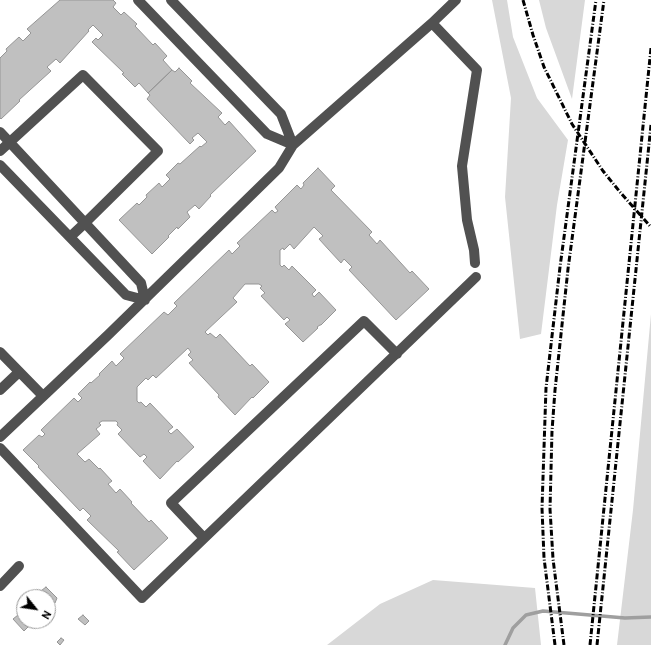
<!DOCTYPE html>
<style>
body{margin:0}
#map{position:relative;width:651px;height:645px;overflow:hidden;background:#fff;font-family:Overpass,sans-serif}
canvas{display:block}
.north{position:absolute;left:16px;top:589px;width:40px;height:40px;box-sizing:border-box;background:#fff;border:1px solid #999;border-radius:50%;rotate:120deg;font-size:11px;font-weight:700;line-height:16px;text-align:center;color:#000}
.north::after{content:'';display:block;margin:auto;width:14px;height:18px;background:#000;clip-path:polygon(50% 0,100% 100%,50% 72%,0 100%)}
</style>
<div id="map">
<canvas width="651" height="645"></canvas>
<div class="north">N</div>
</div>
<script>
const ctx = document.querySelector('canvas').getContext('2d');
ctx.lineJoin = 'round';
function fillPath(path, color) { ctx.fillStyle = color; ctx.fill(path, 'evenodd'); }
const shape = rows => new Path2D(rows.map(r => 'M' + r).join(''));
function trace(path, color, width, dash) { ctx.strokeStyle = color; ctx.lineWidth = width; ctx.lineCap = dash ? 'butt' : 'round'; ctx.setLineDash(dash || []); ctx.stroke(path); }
fillPath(shape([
 [492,0,507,0,513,37,537,98,568,140,557,205,541,334,520,339,505,197,511,98],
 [539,0,585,0,572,99,546,28],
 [651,314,651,645,617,645,633,510],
 [433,580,535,588,541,645,320,645,327,645,380,604]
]), '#d8d8d8');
trace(shape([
 [505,645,513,628,526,615,543,611,625,618,651,617]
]), '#9f9f9f', 3.5);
const building = shape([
 [60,0,113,0,116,3,113,7,121,15,124,12,137,24,135,26,153,45,155,43,167,56,163,60,172,70,148,93,139,83,135,87,122,74,124,73,92,42,96,38,98,40,103,35,93,25,88,30,89,31,60,63,56,59,47,67,51,71,19,100,20,101,1,119,0,118,0,58,7,51,6,49,19,37,23,41,31,33,27,29,60,0],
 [179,68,192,81,190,83,222,113,218,117,225,125,229,121,256,151,210,195,211,196,199,209,195,205,187,212,190,217,178,229,177,227,168,236,169,237,152,254,119,220,137,203,139,205,147,197,146,195,159,183,162,187,170,179,166,175,178,163,180,164,200,146,201,147,207,142,198,133,192,138,194,140,190,144,147,99,150,95,148,93,172,70,175,72,179,68],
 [318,168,335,186,331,190,372,232,369,235,377,244,380,240,410,273,412,271,429,289,396,320,349,270,352,267,344,259,341,263,329,250,319,239,323,236,314,227,294,249,290,244,284,250,283,248,280,250,280,265,282,267,284,265,289,270,292,266,316,290,312,294,314,297,319,292,336,310,321,325,320,325,317,327,318,328,303,342,285,324,290,320,287,317,284,320,261,296,265,293,260,288,262,286,259,284,245,284,233,298,237,302,205,332,208,335,210,333,216,338,220,334,250,366,252,364,269,382,253,398,252,397,235,415,218,397,219,395,189,363,193,360,188,355,191,352,188,348,156,378,153,375,148,380,146,378,137,387,137,401,139,403,141,402,146,407,150,403,173,427,168,431,171,434,177,429,194,447,178,462,177,461,160,479,143,461,147,457,144,454,140,457,118,434,122,430,117,425,118,423,116,421,102,421,99,423,101,425,96,429,100,434,77,454,85,462,89,459,99,469,100,468,112,481,108,484,116,493,120,489,132,502,131,503,149,522,151,520,168,538,134,570,117,552,119,551,87,520,91,516,83,508,80,511,38,467,39,466,23,450,39,435,42,437,45,434,41,430,74,398,78,402,82,398,78,394,90,382,91,383,100,375,99,374,112,361,116,366,124,358,120,354,164,312,168,315,177,306,174,303,229,250,232,254,240,246,237,243,272,210,275,213,278,211,275,207,297,185,301,189,304,185,303,183,318,168],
 [46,587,57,598,55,603,53,602,48,607,48,597,36,597,38,595,37,594,46,587],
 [24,609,24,621,40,622,33,628,30,625,24,631,13,619,18,615,17,613,20,611,21,612,24,609],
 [83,615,89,621,85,625,78,619,83,615],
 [61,638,64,640,60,645,57,642,61,638]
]);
fillPath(building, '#c0c0c0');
trace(building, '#959595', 1);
trace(shape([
 [138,0,267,134,293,145,281,114,171,0],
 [432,23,456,0],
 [0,132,141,283,145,300,126,295,0,165],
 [0,151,83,75,158,151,85,223,70,237],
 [0,352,43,396],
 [0,390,19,372],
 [0,437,108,335,279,168,293,145,432,23,477,70,462,166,467,220,474,250,475,263],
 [0,448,142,598,476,277],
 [204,538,171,503,364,321,397,354],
 [0,586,19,566]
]), '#515151', 10);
trace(shape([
 [523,0,533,35,544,67,572,124,603,171,620,192,651,227],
 [555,645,544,558,542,508,546,388,560,267,596,0],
 [564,645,553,559,550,509,552,431,555,390,568,269,604,0],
 [590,645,651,48],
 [597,645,651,125]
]), '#000', 3, [6, 2, 1, 2]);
</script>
